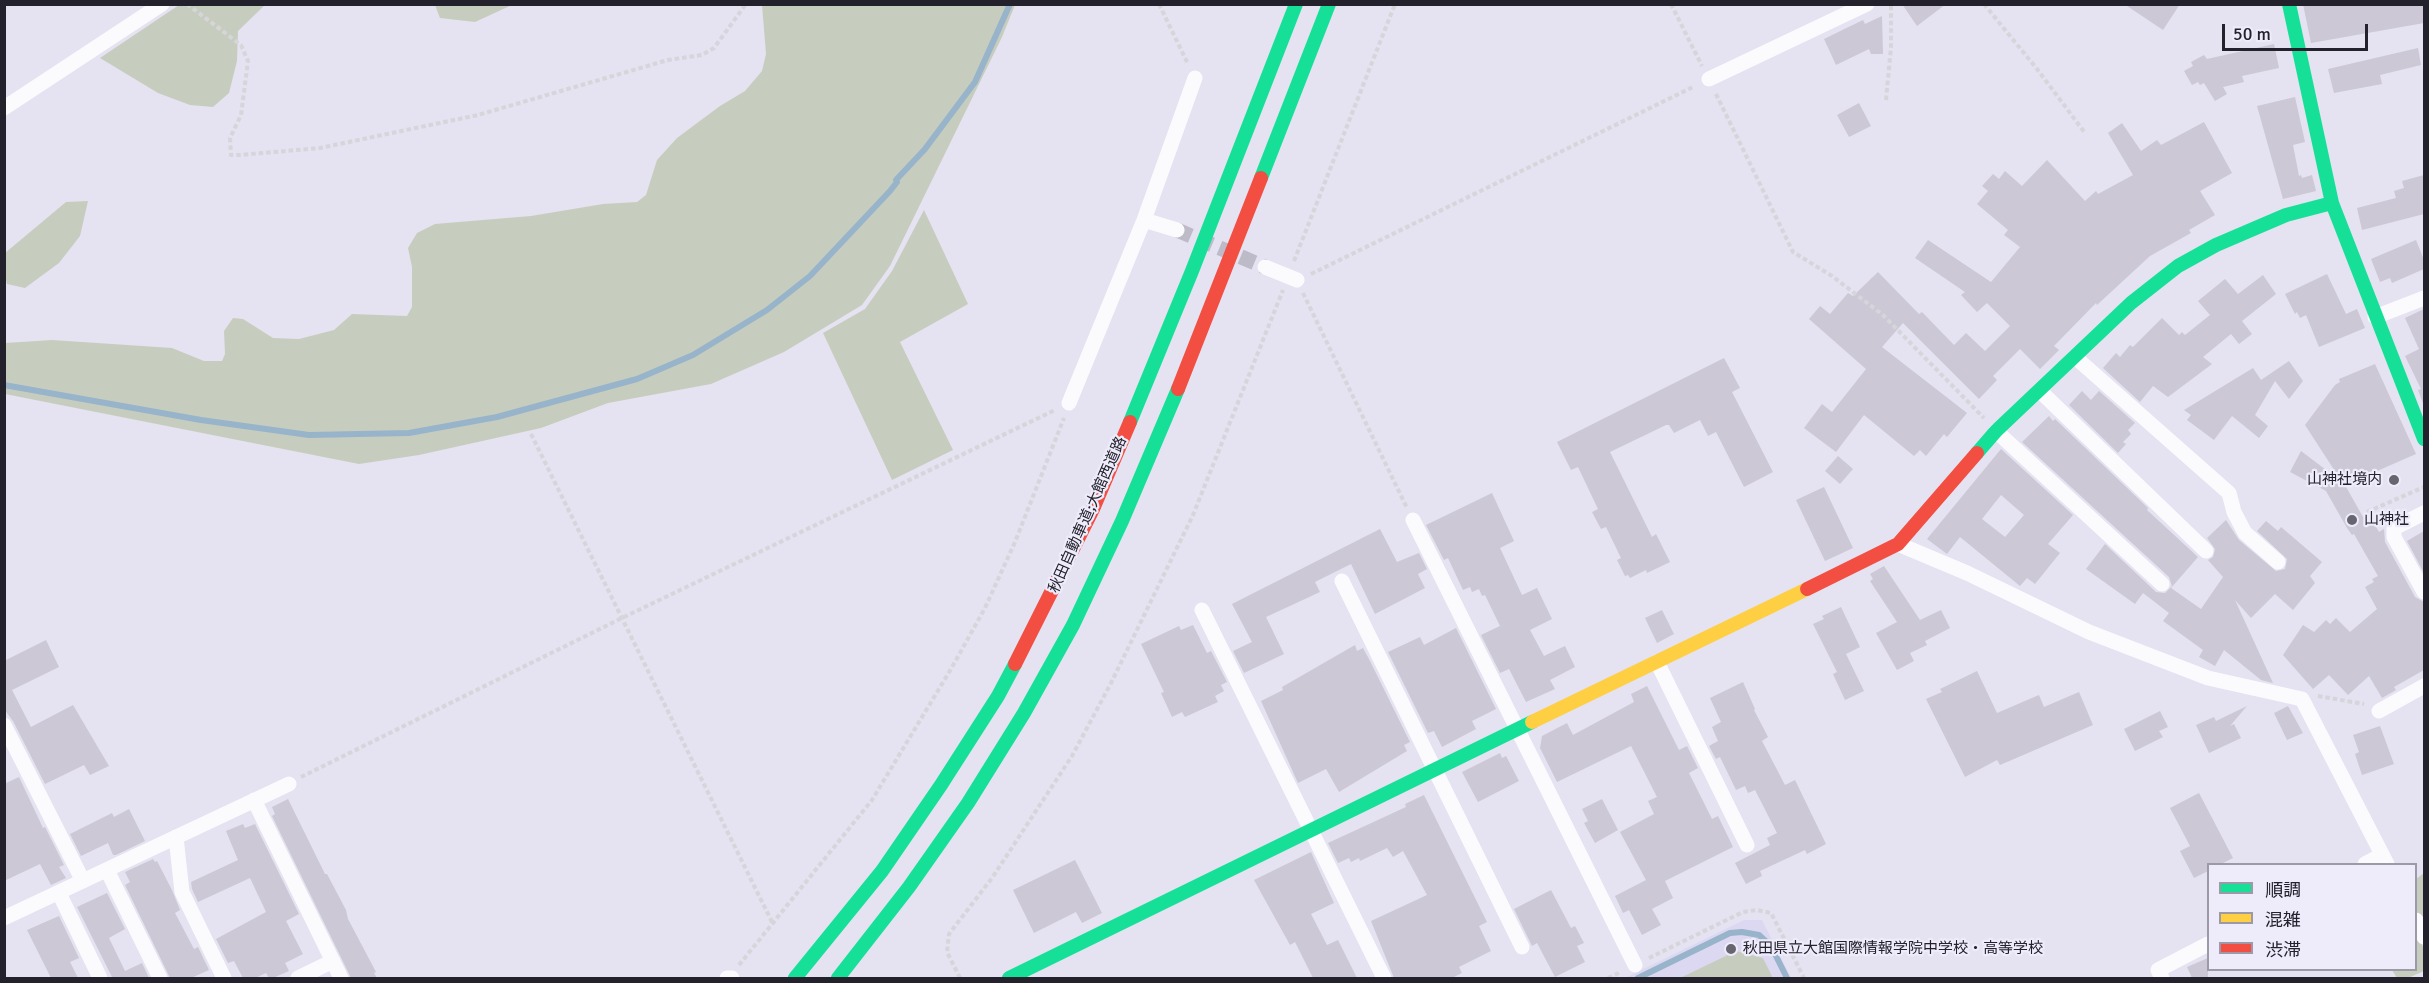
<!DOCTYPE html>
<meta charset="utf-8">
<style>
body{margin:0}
#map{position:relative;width:2429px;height:983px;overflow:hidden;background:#e5e2f1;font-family:Signika,"Noto Sans JP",sans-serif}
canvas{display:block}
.frame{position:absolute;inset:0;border:6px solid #23212b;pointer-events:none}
.legend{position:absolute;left:2207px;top:863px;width:210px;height:108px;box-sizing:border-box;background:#eeebfb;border:2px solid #9d9aa8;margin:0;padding:8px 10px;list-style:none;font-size:18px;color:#23212b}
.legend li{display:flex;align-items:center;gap:12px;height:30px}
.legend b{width:30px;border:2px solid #9d9aa8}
.scale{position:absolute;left:2222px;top:24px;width:146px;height:27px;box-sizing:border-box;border:3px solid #23212b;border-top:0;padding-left:8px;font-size:18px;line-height:21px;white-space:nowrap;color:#23212b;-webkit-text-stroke:4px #eeebfb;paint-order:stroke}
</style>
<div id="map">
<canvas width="2429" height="983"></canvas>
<div class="frame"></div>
<ul class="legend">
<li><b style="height:8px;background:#16e098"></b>順調</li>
<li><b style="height:8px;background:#ffcf43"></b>混雑</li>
<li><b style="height:8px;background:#f24e42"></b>渋滞</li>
</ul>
<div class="scale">50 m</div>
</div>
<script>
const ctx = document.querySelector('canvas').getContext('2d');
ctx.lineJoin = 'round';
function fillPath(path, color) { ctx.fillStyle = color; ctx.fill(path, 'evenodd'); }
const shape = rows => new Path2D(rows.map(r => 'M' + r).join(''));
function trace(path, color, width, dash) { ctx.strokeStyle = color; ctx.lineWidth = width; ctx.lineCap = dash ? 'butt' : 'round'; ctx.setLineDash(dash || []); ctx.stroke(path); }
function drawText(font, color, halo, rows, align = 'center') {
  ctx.font = font + ' Signika,"Noto Sans JP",sans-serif'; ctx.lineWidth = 4.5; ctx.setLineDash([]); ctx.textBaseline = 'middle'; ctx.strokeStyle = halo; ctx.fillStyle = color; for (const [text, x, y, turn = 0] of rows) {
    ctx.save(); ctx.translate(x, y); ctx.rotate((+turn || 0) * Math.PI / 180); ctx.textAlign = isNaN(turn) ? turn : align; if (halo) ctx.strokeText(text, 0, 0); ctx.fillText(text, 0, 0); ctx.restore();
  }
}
fillPath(shape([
 [1744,920,1762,920,1791,978,1625,978]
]), '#dcd8f1');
fillPath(shape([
 [179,5,265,5,238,31,237,61,229,93,213,107,190,105,158,93,100,58],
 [435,5,435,4,512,5,475,22,440,18],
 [762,5,1015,5,1002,37,890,266,862,305,784,352,711,384,608,403,541,428,419,455,359,464,5,394,5,343,52,340,172,348,204,361,222,361,225,354,224,331,233,318,243,319,273,338,299,339,334,330,352,314,407,316,412,307,412,267,408,248,417,233,435,224,531,216,603,204,637,202,646,195,657,160,677,138,720,106,745,91,762,71,766,54],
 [88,201,80,236,59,263,25,288,7,284,5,276,5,253,66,202],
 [924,210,968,304,900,342,953,450,892,480,823,333,865,309,892,271],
 [2424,873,2424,928,2416,911,2416,879],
 [2416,931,2424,949,2424,971,2408,978,2397,978,2392,970,2416,970],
 [1736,951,1763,958,1773,978,1680,978]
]), '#c7cdbe');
trace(shape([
 [4,385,201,420,309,435,409,433,497,417,637,379,693,355,767,310,810,276,890,191,897,182,896,180,925,149,975,82,1010,4],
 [1638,978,1730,933,1742,932,1759,935,1771,946,1787,978]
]), '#97b4cb', 6);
fillPath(shape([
 [1902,4,1946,4,1917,26],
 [2124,4,2180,4,2163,30],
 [2303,4,2424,4,2424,23,2311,43],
 [1882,16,1883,54,1871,54,1869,49,1836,65,1824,39,1863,20,1865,24],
 [2274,44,2279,68,2242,76,2244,82,2223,87,2227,94,2215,101,2204,83,2200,85,2198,82,2192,85,2184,71,2193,66,2191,62,2204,55,2207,59],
 [2418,48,2421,65,2380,75,2382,84,2334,93,2328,69],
 [2295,97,2305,142,2293,145,2299,176,2301,175,2302,178,2312,175,2316,191,2283,199,2257,106],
 [1859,103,1871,126,1849,137,1837,115],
 [2204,122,2232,173,2200,191,2215,215,2189,230,2191,233,2150,256,2097,305,2096,303,2054,346,2059,350,2040,369,2020,349,1993,376,1997,380,1979,399,1903,323,1882,347,1967,413,1947,437,1944,434,1926,456,1920,450,1914,456,1864,415,1836,452,1804,428,1822,404,1832,412,1866,369,1809,319,1820,306,1830,314,1848,293,1853,296,1878,272,1919,314,1922,312,1954,345,1966,333,1985,351,2010,326,1987,303,1977,312,1961,295,1965,292,1915,258,1928,240,1991,282,2020,247,2004,235,2008,230,1977,204,1988,191,1982,186,1993,174,1999,179,2005,171,2022,186,2047,160,2085,201,2096,191,2098,194,2133,175,2108,133,2122,123,2141,151,2157,140,2161,145],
 [2424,175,2424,214,2362,230,2357,208,2396,198,2394,191,2404,188,2402,181],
 [2416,240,2424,260,2424,269,2392,283,2390,278,2380,282,2371,259],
 [2327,274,2346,314,2357,309,2365,328,2319,347,2306,315,2300,318,2297,312,2295,314,2285,294],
 [2263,275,2276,294,2242,321,2252,334,2239,344,2231,334,2203,357,2212,364,2168,397,2153,386,2140,402,2103,368,2116,353,2120,357,2130,345,2133,347,2162,318,2179,335,2182,332,2185,335,2210,315,2198,301,2225,279,2238,294],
 [2424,309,2424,406,2418,390,2421,389,2405,356,2419,349,2405,318],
 [1724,358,1740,388,1732,392,1773,472,1744,487,1716,432,1708,436,1700,420,1674,433,1669,425,1666,425,1610,452,1652,537,1656,534,1670,562,1647,573,1646,570,1630,578,1628,575,1625,576,1617,560,1621,558,1606,527,1601,529,1592,512,1598,509,1578,467,1571,470,1557,442],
 [2289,361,2303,381,2289,399,2275,381,2255,415,2268,426,2259,438,2232,416,2214,440,2187,420,2191,415,2184,410,2253,368,2261,380],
 [2375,364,2416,454,2345,485,2363,517,2369,514,2379,532,2384,529,2385,542,2415,597,2424,602,2424,670,2394,687,2396,690,2382,698,2369,676,2348,695,2329,675,2313,689,2283,655,2303,625,2314,632,2326,620,2330,624,2336,618,2350,632,2377,609,2365,587,2374,582,2372,579,2378,576,2354,534,2352,535,2347,528,2326,491,2290,472,2301,451,2342,482,2305,425,2335,385,2340,382,2339,379],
 [2082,391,2091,400,2099,391,2135,423,2128,430,2131,434,2123,442,2126,444,2118,453,2069,405],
 [2049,416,2053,421,2055,419,2148,508,2147,510,2198,557,2171,588,2201,609,2223,577,2208,560,2213,557,2215,549,2207,538,2226,520,2239,540,2276,571,2285,569,2287,559,2257,531,2266,521,2278,531,2281,527,2322,562,2310,576,2315,583,2293,610,2275,594,2251,618,2235,600,2273,683,2261,680,2224,650,2215,666,2199,657,2203,650,2163,621,2169,613,2143,593,2135,604,2086,569,2105,544,2156,592,2165,593,2172,586,2169,577,2022,442],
 [2001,449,2073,515,2048,544,2060,553,2035,584,2027,578,2020,586,1960,537,1947,554,1927,539],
 [2001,495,2024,515,2005,537,1982,519],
 [1838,456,1853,469,1840,484,1825,471],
 [1824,487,1853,548,1825,561,1796,500],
 [1492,493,1514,541,1500,548,1522,595,1537,588,1552,619,1530,630,1544,656,1565,646,1575,667,1550,680,1555,689,1526,702,1509,669,1500,673,1481,635,1500,626,1485,595,1482,596,1479,589,1472,592,1470,587,1463,590,1448,558,1444,560,1426,525],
 [1380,529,1397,562,1419,553,1427,569,1418,574,1425,588,1375,614,1351,564,1315,582,1320,592,1266,617,1284,654,1244,673,1233,651,1252,642,1232,604],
 [2424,531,2424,573,2407,541],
 [1884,566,1920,620,1941,610,1950,628,1925,641,1927,645,1910,653,1914,661,1897,670,1876,633,1897,622,1870,581,1873,579,1870,574],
 [1841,607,1860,647,1846,654,1864,691,1845,700,1833,674,1837,672,1813,624,1824,619,1822,616],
 [1662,610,1674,634,1657,643,1645,618],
 [1193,625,1207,653,1211,651,1227,682,1221,685,1224,691,1215,696,1218,702,1185,717,1182,712,1172,717,1161,693,1164,692,1141,644,1179,626,1181,630],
 [1456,628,1496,709,1472,721,1476,729,1442,747,1434,731,1428,733,1388,652,1420,637,1424,645],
 [46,640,59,667,12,690,31,727,73,705,109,766,90,775,84,765,45,784,13,721,4,709,4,661],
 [1355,645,1357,651,1363,648,1370,661,1410,742,1404,745,1407,751,1339,792,1326,769,1298,783,1261,701,1283,690,1282,687],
 [1977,671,1997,713,2039,695,2044,707,2079,692,2093,725,2000,765,1997,760,1965,777,1926,699,1942,692,1940,689],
 [1743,682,1755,709,1754,710,1768,737,1762,741,1785,785,1795,780,1826,844,1807,854,1805,850,1760,871,1762,876,1746,884,1735,863,1770,845,1767,838,1777,833,1755,790,1748,793,1745,786,1736,790,1720,757,1716,759,1709,746,1718,741,1712,727,1721,722,1710,698],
 [1647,686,1679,750,1687,746,1698,768,1689,773,1712,819,1718,816,1733,847,1665,881,1673,898,1652,909,1661,925,1642,935,1629,910,1623,913,1615,896,1646,880,1620,832,1654,814,1648,801,1657,797,1631,746,1557,782,1540,748,1542,736,1567,723,1573,735,1634,702,1631,694],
 [2247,706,2230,726,2234,724,2241,738,2209,753,2196,725,2214,717,2216,721],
 [2288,706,2303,733,2287,740,2274,713],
 [2160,711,2168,727,2159,731,2163,737,2135,751,2124,729],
 [2380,726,2394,764,2362,775,2355,754,2359,752,2353,735],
 [1500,753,1502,758,1506,756,1519,781,1478,802,1462,772],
 [19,777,43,828,45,827,64,865,59,867,66,878,51,885,40,864,4,881,4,784],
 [2199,793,2233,858,2221,864,2208,864,2208,871,2194,878,2180,851,2190,846,2170,808],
 [1424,795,1487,922,1479,926,1491,951,1459,967,1462,973,1452,978,1394,978,1371,921,1427,895,1403,851,1393,857,1387,848,1360,861,1359,858,1351,862,1349,858,1338,863,1328,843,1406,807,1405,804],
 [288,799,325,874,327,874,346,910,348,919,376,972,374,973,377,978,351,978,272,816,275,814,272,807],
 [1602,799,1618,830,1595,843,1584,823,1588,821,1582,809],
 [129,809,145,841,116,855,113,855,108,843,81,856,70,834,112,813,114,817],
 [243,824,245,828,255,824,299,914,286,921,303,954,285,963,289,971,273,978,269,978,266,973,255,978,243,978,234,961,228,963,216,939,266,912,250,878,198,902,192,889,191,882,238,860,226,831],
 [1311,852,1334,903,1311,914,1327,945,1338,940,1357,978,1313,978,1295,942,1290,945,1254,880],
 [153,859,155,862,157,861,172,890,180,910,175,913,194,949,198,947,209,970,191,978,170,978,125,885,130,882,125,872],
 [1075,860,1102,913,1082,923,1076,912,1034,933,1013,890],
 [1551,890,1571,928,1575,926,1584,943,1577,946,1585,962,1555,977,1537,943,1532,946,1514,909],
 [107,893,125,929,109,938,125,971,142,963,149,978,110,978,112,977,77,907],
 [59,916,79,958,70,962,78,978,51,978,27,930],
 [2208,958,2208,978,2192,978,2187,967]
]), '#ccc8d6');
trace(shape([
 [1177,230,1265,267]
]), '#bebbc9', 15, [15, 8]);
trace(shape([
 [187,4,241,45,248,61,241,115,230,138,231,155,240,155,320,148,478,115,668,60,702,55,714,48,746,4],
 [1159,4,1188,64],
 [1671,4,1702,66],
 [1984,4,2037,69,2085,133],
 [1716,94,1793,252,1832,276,1883,315,1984,418],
 [1886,100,1891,47,1891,4],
 [1294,261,1395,4],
 [1311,274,1695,86],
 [1303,293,1407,508],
 [531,434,772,922],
 [2367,512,2424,487],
 [2318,696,2364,704],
 [301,777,622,618,1055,410],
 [1649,958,1743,912,1757,910,1771,913,1804,978],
 [739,965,872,800,951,669,985,608,1015,542,1064,418],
 [960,978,947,952,949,934,992,878,1072,756,1110,685,1193,515,1283,290],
 [1608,978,1621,972]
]), '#d6d5d9', 4, [4.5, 3]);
trace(shape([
 [1709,79,1867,4],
 [4,108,162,4],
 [1144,220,1177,230],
 [1265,267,1297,280],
 [2375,317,2424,298],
 [2075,357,2229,493,2234,512,2245,533,2278,562],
 [2040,391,2206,551],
 [1069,403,1144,220,1195,78],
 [1996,431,2162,584],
 [2424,513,2394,528,2394,537,2424,592],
 [1413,520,1635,965],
 [1898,544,1967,573,2089,632,2208,678,2302,699,2387,864],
 [1342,581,1522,947],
 [1202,610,1384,978],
 [1657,662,1747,845],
 [2379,711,2424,686],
 [4,725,83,881],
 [254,800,341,978],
 [176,837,182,892,224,978],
 [2365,864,2382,855],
 [107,870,160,978],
 [59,893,100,978],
 [4,918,289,784],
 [2416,920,2424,937],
 [298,978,333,961],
 [727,978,732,978],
 [2162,978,2158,970,2208,944]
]), '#fbfbfd', 15);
trace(shape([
 [2289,4,2332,203,2424,439],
 [1261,178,1329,4],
 [1130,422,1192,271,1296,4],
 [1977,453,1996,431,2131,303,2178,266,2216,245,2286,215,2332,203],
 [795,978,882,871,941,785,998,696,1015,664],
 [838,978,909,887,968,803,1024,713,1073,625,1122,521,1178,389],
 [1009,978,1532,722]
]), '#16e098', 14);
trace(shape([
 [1532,722,1807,589]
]), '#ffcf43', 14);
trace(shape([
 [1178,389,1261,178],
 [1807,589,1898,544,1977,453],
 [1015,664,1093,509,1130,422]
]), '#f24e42', 14);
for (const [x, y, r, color] of [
 [2394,480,6,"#676570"],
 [2352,520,6,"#676570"],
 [1731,949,6,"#676570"]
]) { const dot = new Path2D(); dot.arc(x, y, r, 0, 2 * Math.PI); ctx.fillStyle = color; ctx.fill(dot); trace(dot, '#eeebfb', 2); }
drawText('15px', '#23212b', '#eeebfb', [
 ["山神社境内",2382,480,"right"],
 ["山神社",2364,520],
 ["秋田県立大館国際情報学院中学校・高等学校",1743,949]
], 'left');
drawText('15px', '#23212b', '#eeebfb', [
 ["秋田自動車道;大館西道路",1088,515,-66]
]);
</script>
